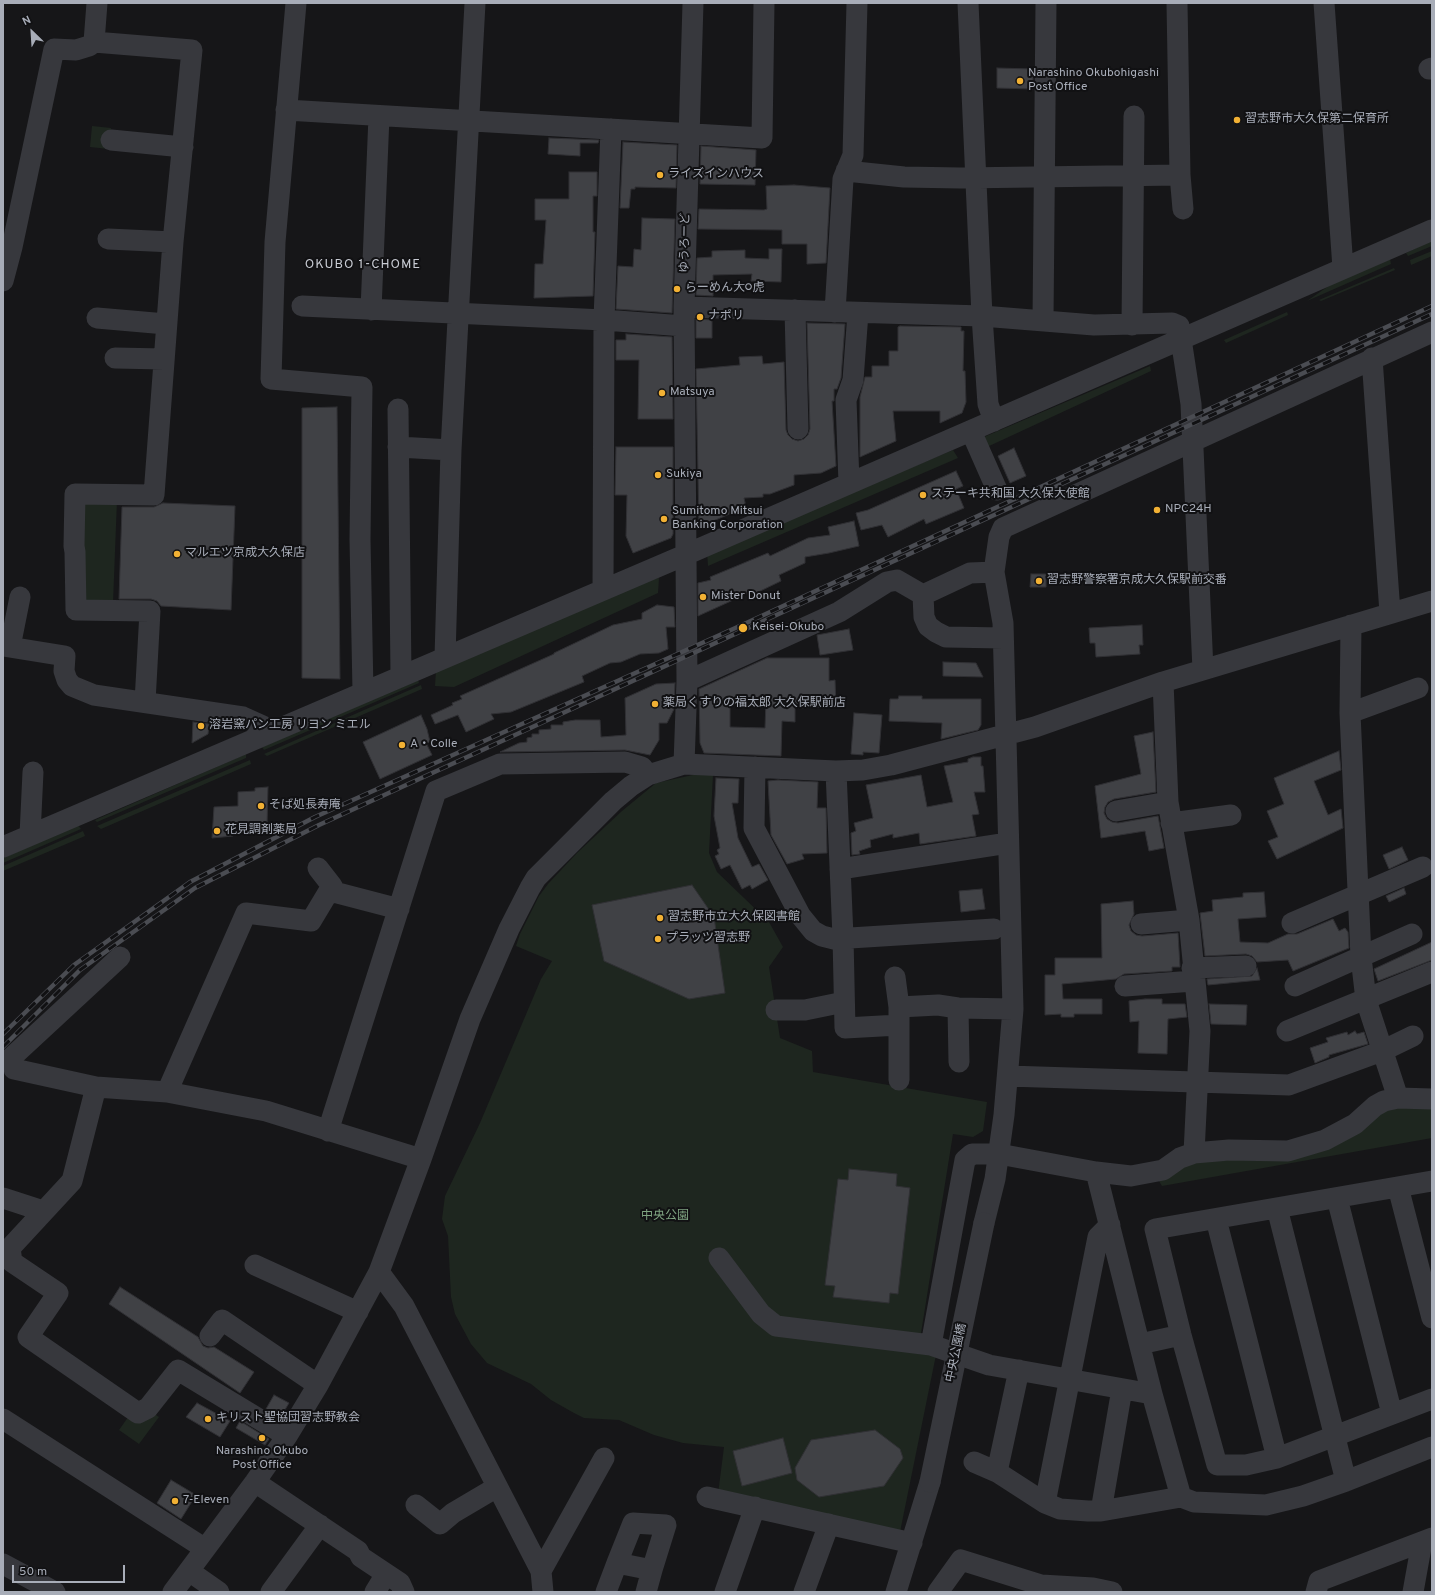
<!DOCTYPE html>
<meta charset="utf-8">
<style>
body{margin:0}
#map{position:relative;width:1435px;height:1595px;overflow:hidden;background:#161618;font-family:Overpass,sans-serif}
canvas{display:block}
.frame{position:absolute;inset:0;border:4px solid #a8adb8;pointer-events:none}
.north{position:absolute;left:12px;top:12px;width:40px;height:40px;-webkit-text-stroke:3px #111113;paint-order:stroke;rotate:335deg;font-size:11px;font-weight:700;line-height:16px;text-align:center;color:#a8adb8}
.north::after{content:'';display:block;margin:auto;width:14px;height:18px;background:#a8adb8;clip-path:polygon(50% 0,100% 100%,50% 72%,0 100%)}
.scale{position:absolute;left:12px;top:1565px;width:113px;height:18px;box-sizing:border-box;border:2px solid #a8adb8;border-top:0;padding-left:5px;font-size:12px;line-height:14px;white-space:nowrap;color:#a8adb8;-webkit-text-stroke:3px #111113;paint-order:stroke}
</style>
<div id="map">
<canvas width="1435" height="1595"></canvas>
<div class="frame"></div>
<div class="north">N</div>
<div class="scale">50 m</div>
</div>
<script>
const ctx = document.querySelector('canvas').getContext('2d');
ctx.lineJoin = 'round';
function fillPath(path, color) { ctx.fillStyle = color; ctx.fill(path, 'evenodd'); }
const shape = rows => new Path2D(rows.map(r => 'M' + r).join(''));
function trace(path, color, width, dash) { ctx.strokeStyle = color; ctx.lineWidth = width; ctx.lineCap = dash ? 'butt' : 'round'; ctx.setLineDash(dash || []); ctx.stroke(path); }
function drawText(font, color, halo, rows, align = 'center') {
  ctx.font = font + ' Overpass,"Noto Sans JP",sans-serif'; ctx.lineWidth = 4; ctx.setLineDash([]); ctx.textBaseline = 'middle'; ctx.strokeStyle = halo; ctx.fillStyle = color; for (const [text, x, y, turn = 0] of rows) {
    ctx.save(); ctx.translate(x, y); ctx.rotate((+turn || 0) * Math.PI / 180); ctx.textAlign = isNaN(turn) ? turn : align; if (halo) ctx.strokeText(text, 0, 0); ctx.fillText(text, 0, 0); ctx.restore();
  }
}
fillPath(shape([
 [92,126,111,128,109,149,90,147],
 [1432,240,1432,246,1408,256,1406,253],
 [1432,251,1432,256,1411,265,1410,260],
 [1390,259,1391,264,1307,301,1330,285],
 [1394,268,1395,270,1321,301,1319,300],
 [1287,312,1288,315,1226,343,1224,340],
 [1150,366,1151,371,987,447,984,437],
 [953,450,958,458,708,566,707,552],
 [117,500,113,603,82,602,83,501],
 [659,578,658,593,454,687,435,686,436,671,651,579],
 [418,680,419,683,264,750,262,747],
 [421,685,422,689,267,756,264,754],
 [246,754,246,758,97,822,95,820],
 [250,760,251,764,101,829,97,826],
 [702,773,713,775,709,853,717,872,769,922,783,947,769,967,780,1038,812,1051,813,1072,987,1102,983,1131,973,1137,953,1134,921,1333,916,1338,937,1350,900,1532,718,1494,724,1447,683,1443,654,1435,619,1420,584,1418,574,1413,551,1400,531,1384,487,1363,471,1344,455,1314,451,1297,448,1236,442,1219,445,1196,480,1123,541,979,552,961,516,946,520,934,539,896,548,884,577,853,622,811,656,783],
 [78,825,81,829,3,863,3,858],
 [83,831,85,836,3,871,3,866],
 [1389,1105,1432,1107,1432,1138,1162,1186,1156,1176,1185,1163,1289,1156],
 [150,1411,159,1417,139,1444,119,1430,131,1413]
]), '#1e261f');
const building = shape([
 [997,68,1033,69,1033,89,997,88,997,68],
 [549,138,599,140,598,143,580,143,580,156,548,154,549,138],
 [623,142,677,145,676,188,635,187,635,189,631,189,629,208,620,208,623,142],
 [701,146,756,150,755,185,700,184,701,146],
 [569,172,597,172,597,196,593,196,593,232,595,232,593,296,534,298,535,264,543,264,546,220,535,220,535,199,569,199,569,172],
 [794,185,830,188,826,263,807,264,807,244,782,244,782,230,698,229,699,209,764,210,767,209,766,186,794,185],
 [642,218,675,219,672,313,616,309,618,266,633,267,634,249,641,250,642,218],
 [769,249,782,249,781,282,751,281,752,274,713,275,713,296,696,295,697,258,712,257,712,251,745,250,745,258,769,259,769,249],
 [696,319,712,320,712,338,696,338,696,319],
 [807,323,845,324,841,378,837,389,834,389,834,401,832,401,836,466,821,473,794,475,794,485,770,494,763,494,763,497,744,498,746,507,699,527,696,369,740,365,739,357,762,356,763,364,784,362,786,430,788,435,792,439,798,441,804,439,808,435,810,429,807,323],
 [900,326,961,327,961,331,964,331,963,371,965,371,966,402,962,413,940,423,940,411,893,411,896,441,860,457,860,397,865,377,872,377,872,366,889,366,889,351,898,351,898,327,900,326],
 [626,334,672,337,673,419,638,419,639,360,616,360,616,340,626,340,626,334],
 [337,407,340,679,302,678,302,408,337,407],
 [616,447,673,447,673,534,671,538,633,553,626,536,627,495,615,495,616,447],
 [1014,448,1026,476,1010,483,998,456,1014,448],
 [956,471,963,486,956,489,964,508,926,524,924,519,888,537,882,525,861,530,856,513,868,510,956,471],
 [163,503,235,506,231,610,161,606,157,601,151,599,119,599,122,507,154,507,163,503],
 [854,521,859,546,829,553,805,557,805,563,779,575,781,581,754,594,753,591,698,616,698,583,711,580,710,577,768,553,770,556,808,538,830,535,828,527,854,521],
 [1031,574,1046,574,1046,587,1030,587,1031,574],
 [657,605,674,607,675,627,666,627,668,649,659,653,640,654,621,662,610,663,582,676,584,682,511,712,491,714,494,719,466,732,458,715,435,724,431,715,453,705,452,703,462,699,460,696,554,654,554,653,613,625,642,619,642,613,657,605],
 [1142,625,1143,645,1139,645,1140,654,1096,657,1095,643,1090,643,1089,628,1142,625],
 [849,629,853,650,820,655,817,635,849,629],
 [767,658,829,658,829,681,835,680,836,707,795,708,795,722,782,721,781,756,704,753,700,743,699,689,767,658],
 [766,700,765,728,730,727,730,703,766,700],
 [943,662,976,663,983,677,943,676,943,662],
 [675,683,674,709,667,723,659,723,659,740,650,755,625,750,500,752,519,743,527,742,527,738,532,737,532,734,539,734,539,730,551,729,551,725,563,725,563,722,575,720,600,720,601,737,626,735,625,698,656,684,675,683],
 [899,696,922,696,922,699,981,699,981,725,978,730,941,739,942,723,889,721,890,699,898,699,899,696],
 [854,713,882,715,879,753,863,752,863,755,851,754,854,713],
 [421,715,427,729,430,742,426,743,432,755,380,779,363,742,421,715],
 [193,722,209,724,208,734,192,743,193,722],
 [1153,732,1156,792,1114,799,1108,802,1105,807,1104,813,1107,819,1112,822,1118,823,1158,816,1164,848,1149,851,1145,831,1101,838,1095,786,1141,774,1134,736,1153,732],
 [1339,751,1341,770,1314,781,1328,815,1341,809,1343,828,1277,859,1268,841,1278,837,1267,811,1284,804,1274,778,1339,751],
 [973,757,981,757,981,766,983,766,985,792,974,792,979,814,972,815,976,836,920,844,919,833,893,838,893,834,870,840,871,847,859,851,860,854,852,855,851,833,856,831,854,823,873,818,866,785,921,775,927,807,953,802,944,766,968,762,968,759,973,757],
 [716,778,739,779,738,803,732,803,738,838,752,867,759,864,768,880,752,889,750,885,742,889,730,865,721,869,715,856,719,854,717,850,720,848,714,816,716,778],
 [778,780,818,782,817,808,826,808,827,853,802,854,804,859,787,864,771,835,768,781,778,780],
 [268,787,267,825,250,826,250,829,233,829,233,836,212,838,214,807,238,806,238,792,255,791,255,788,268,787],
 [1402,847,1408,860,1389,869,1383,855,1402,847],
 [692,885,714,917,725,993,689,999,604,961,592,905,692,885],
 [1404,888,1406,894,1389,902,1386,896,1404,888],
 [982,889,985,909,961,912,959,891,982,889],
 [1264,892,1266,917,1238,919,1240,942,1268,943,1288,934,1297,934,1333,919,1339,931,1345,928,1348,932,1349,948,1293,971,1288,960,1257,962,1252,956,1246,954,1205,956,1200,913,1213,911,1212,900,1243,897,1243,893,1264,892],
 [1133,901,1134,914,1129,925,1131,931,1136,935,1142,936,1178,933,1180,967,1172,967,1172,971,1124,974,1116,979,1062,984,1063,999,1102,999,1102,1014,1074,1014,1074,1017,1061,1017,1061,1014,1045,1015,1045,975,1055,975,1055,958,1102,958,1101,904,1133,901],
 [1432,942,1432,960,1378,981,1374,969,1432,942],
 [1257,968,1260,980,1208,985,1207,979,1252,976,1257,968],
 [1145,999,1162,999,1162,1004,1185,1004,1187,1017,1168,1019,1167,1054,1138,1053,1139,1021,1130,1022,1129,1001,1145,999],
 [1209,1004,1247,1005,1246,1025,1211,1024,1209,1004],
 [1355,1031,1357,1034,1364,1032,1368,1044,1329,1055,1329,1057,1315,1063,1310,1048,1328,1042,1326,1038,1347,1032,1348,1035,1355,1031],
 [849,1169,897,1174,896,1186,910,1188,898,1294,890,1293,889,1303,833,1297,835,1286,825,1285,838,1179,848,1180,849,1169],
 [120,1287,198,1337,203,1346,208,1348,214,1347,254,1372,240,1393,109,1304,120,1287],
 [274,1395,289,1403,280,1418,266,1409,274,1395],
 [197,1403,230,1421,220,1437,186,1417,197,1403],
 [240,1421,269,1439,265,1445,236,1428,240,1421],
 [875,1430,900,1449,903,1458,884,1486,819,1497,797,1480,795,1468,811,1440,875,1430],
 [783,1438,792,1473,742,1486,733,1451,783,1438],
 [171,1480,196,1495,181,1519,157,1503,171,1480]
]);
fillPath(building, '#404145');
trace(building, '#303034', 1);
trace(shape([
 [296,3,275,242,271,379,362,387,360,539,363,692],
 [968,3,982,316,988,404,994,421],
 [1177,3,1180,175,1183,209],
 [1324,3,1343,268],
 [94,42,192,50,173,242,154,495,75,494,74,546,75,552,76,610,150,611,145,702],
 [1429,69,1432,68],
 [286,110,762,138,764,3],
 [111,140,183,147],
 [846,171,904,177,960,178,1180,175],
 [108,239,173,242],
 [3,281,12,247,54,49,76,50,89,46,94,42,97,3],
 [302,306,604,320,684,326],
 [684,307,982,316,1094,325,1172,323,1179,326,1191,404,1203,670],
 [371,310,379,116],
 [795,310,798,429],
 [835,312,843,179,853,155,857,3],
 [97,318,166,324],
 [1043,320,1046,3],
 [1132,325,1134,116],
 [115,358,164,359],
 [1372,358,1390,613],
 [398,409,401,676],
 [971,431,997,490],
 [398,447,451,450],
 [849,483,846,400,853,380,858,313],
 [603,589,604,320,611,129],
 [923,595,924,617,928,626,936,632,946,637,1003,638],
 [923,595,970,573,994,572],
 [1351,625,1350,713,1361,957,1366,1000,1398,1098],
 [3,646,65,656,64,671,67,680,72,686,94,695,243,717,263,726,270,732],
 [10,647,20,597],
 [445,657,451,450,475,3],
 [687,681,839,612,887,582,897,580,923,595],
 [1163,682,1168,802,1189,920,1200,1031,1194,1153],
 [1350,713,1418,688],
 [684,764,687,681,684,307,693,3],
 [755,767,754,828,800,915,813,931,822,936,834,939,994,929],
 [836,771,843,937,845,1028,899,1025,899,1007,938,1005,958,1008,1013,1009],
 [1116,811,1168,802],
 [1171,823,1231,815],
 [30,835,33,772],
 [3,847,685,555,1432,230],
 [840,869,1008,843],
 [330,891,399,909],
 [1292,923,1423,867],
 [1141,924,1189,920],
 [120,957,12,1057,14,1069,96,1087,167,1092,266,1111,421,1159],
 [1192,968,1246,966],
 [895,977,899,1007],
 [1125,986,1194,981],
 [1295,986,1412,934],
 [958,1008,959,1062],
 [776,1010,805,1010,844,1002],
 [1287,1031,1432,972],
 [1008,1076,1289,1085,1382,1051,1413,1036],
 [899,1080,899,1025],
 [167,1092,246,913,311,921,332,886,318,868],
 [328,1131,436,791,500,764,625,762,642,767,648,775],
 [1096,1172,1152,1394,1181,1497,1194,1502,1266,1505,1303,1496,1346,1481,1432,1447],
 [1432,1181,1155,1229,1181,1335,1217,1465,1246,1465,1277,1458,1432,1399],
 [1398,1187,1432,1318],
 [3,1198,43,1211],
 [1337,1198,1392,1414],
 [1277,1208,1346,1481],
 [1216,1219,1277,1458],
 [984,1223,995,1179,1004,1115,1013,1009,1003,623,994,572,999,537,1003,528,1432,332],
 [10,1248,12,1262,58,1293,28,1337,138,1413,148,1408,178,1370,287,1436],
 [10,1248,72,1181,96,1087],
 [719,1258,761,1314,776,1326,931,1345],
 [255,1265,358,1312],
 [379,1272,404,1306,541,1571,543,1592],
 [210,1336,222,1320,318,1385],
 [1140,1344,1181,1335],
 [1152,1394,989,1365,931,1345,965,1160,972,1154,999,1154,1096,1172,1131,1176,1163,1170,1180,1158,1194,1153,1229,1150,1288,1151,1325,1140,1355,1124,1375,1106,1384,1101,1398,1098,1432,1099],
 [3,1419,204,1548],
 [974,1462,997,1472,1045,1503,1060,1509,1088,1511,1101,1511,1181,1497],
 [997,1472,1019,1370],
 [255,1482,358,1551,361,1557,400,1583,404,1592],
 [707,1497,912,1543],
 [1045,1503,1098,1237,1110,1225],
 [416,1505,440,1524,453,1513,497,1487],
 [1101,1511,1122,1389],
 [617,1563,633,1523,666,1525,652,1570],
 [3,1564,55,1592],
 [189,1571,219,1592],
 [541,1571,604,1458],
 [173,1592,255,1482,287,1436,318,1385,379,1272,421,1159,470,1019,509,929,530,888,536,878,613,801,631,786,648,775,684,764,836,771,863,770,891,765,1035,727,1163,682,1432,601],
 [271,1592,320,1525],
 [375,1592,386,1574],
 [606,1592,617,1563,652,1570,646,1592],
 [725,1592,755,1507],
 [804,1592,829,1524],
 [896,1592,930,1482],
 [938,1592,961,1560,1041,1585,1093,1588,1112,1592],
 [1316,1592,1319,1581,1432,1538],
 [1413,1592,1422,1542]
]), '#37383d', 21);
const rail = shape([
 [3,1034,74,965,190,882,315,817,742,625,1432,306],
 [3,1047,80,970,195,888,319,825,1432,314]
]);
trace(rail, '#4a4c52', 4.5);
trace(rail, '#111113', 3, [9]);
trace(shape([
 [930,1482,984,1223]
]), '#37383d', 21);
for (const [x, y, r, color] of [
 [1020,81,4,"#f2b134"],
 [1237,120,4,"#f2b134"],
 [660,175,4,"#f2b134"],
 [677,289,4,"#f2b134"],
 [700,317,4,"#f2b134"],
 [662,393,4,"#f2b134"],
 [658,475,4,"#f2b134"],
 [923,495,4,"#f2b134"],
 [1157,510,4,"#f2b134"],
 [664,519,4,"#f2b134"],
 [177,554,4,"#f2b134"],
 [1039,581,4,"#f2b134"],
 [703,597,4,"#f2b134"],
 [743,628,5,"#f2b134"],
 [655,704,4,"#f2b134"],
 [201,726,4,"#f2b134"],
 [402,745,4,"#f2b134"],
 [261,806,4,"#f2b134"],
 [217,831,4,"#f2b134"],
 [660,918,4,"#f2b134"],
 [658,939,4,"#f2b134"],
 [208,1419,4,"#f2b134"],
 [262,1438,4,"#f2b134"],
 [175,1501,4,"#f2b134"]
]) { const dot = new Path2D(); dot.arc(x, y, r, 0, 2 * Math.PI); ctx.fillStyle = color; ctx.fill(dot); trace(dot, '#111113', 1.5); }
drawText('12px', '#a8adb8', '#111113', [
 ["Narashino Okubohigashi",1028,74],
 ["Post Office",1028,88],
 ["習志野市大久保第二保育所",1245,120],
 ["ライズインハウス",668,175],
 ["らーめん大○虎",685,289],
 ["ナポリ",708,317],
 ["Matsuya",670,393],
 ["Sukiya",666,475],
 ["ステーキ共和国 大久保大使館",931,495],
 ["NPC24H",1165,510],
 ["Sumitomo Mitsui",672,512],
 ["Banking Corporation",672,526],
 ["マルエツ京成大久保店",185,554],
 ["習志野警察署京成大久保駅前交番",1047,581],
 ["Mister Donut",711,597],
 ["Keisei-Okubo",752,628],
 ["薬局くすりの福太郎 大久保駅前店",663,704],
 ["溶岩窯パン工房 リヨン ミエル",209,726],
 ["A・Colle",410,745],
 ["そば処長寿庵",269,806],
 ["花見調剤薬局",225,831],
 ["習志野市立大久保図書館",668,918],
 ["プラッツ習志野",666,939],
 ["キリスト聖協団習志野教会",216,1419],
 ["Narashino Okubo",262,1452,"center"],
 ["Post Office",262,1466,"center"],
 ["7-Eleven",183,1501]
], 'left');
drawText('12px', '#a8adb8', '#111113', [
 ["ゆうろーど",686,243,-89],
 ["中央公園橋",957,1353,-78]
]);
drawText('12px', '#7fa381', '#111113', [
 ["中央公園",665,1217]
]);
ctx.letterSpacing = '1px';
drawText('13px', '#c9ccd4', '#111113', [
 ["OKUBO 1-CHOME",363,265]
]);
ctx.letterSpacing = '0px';
</script>
